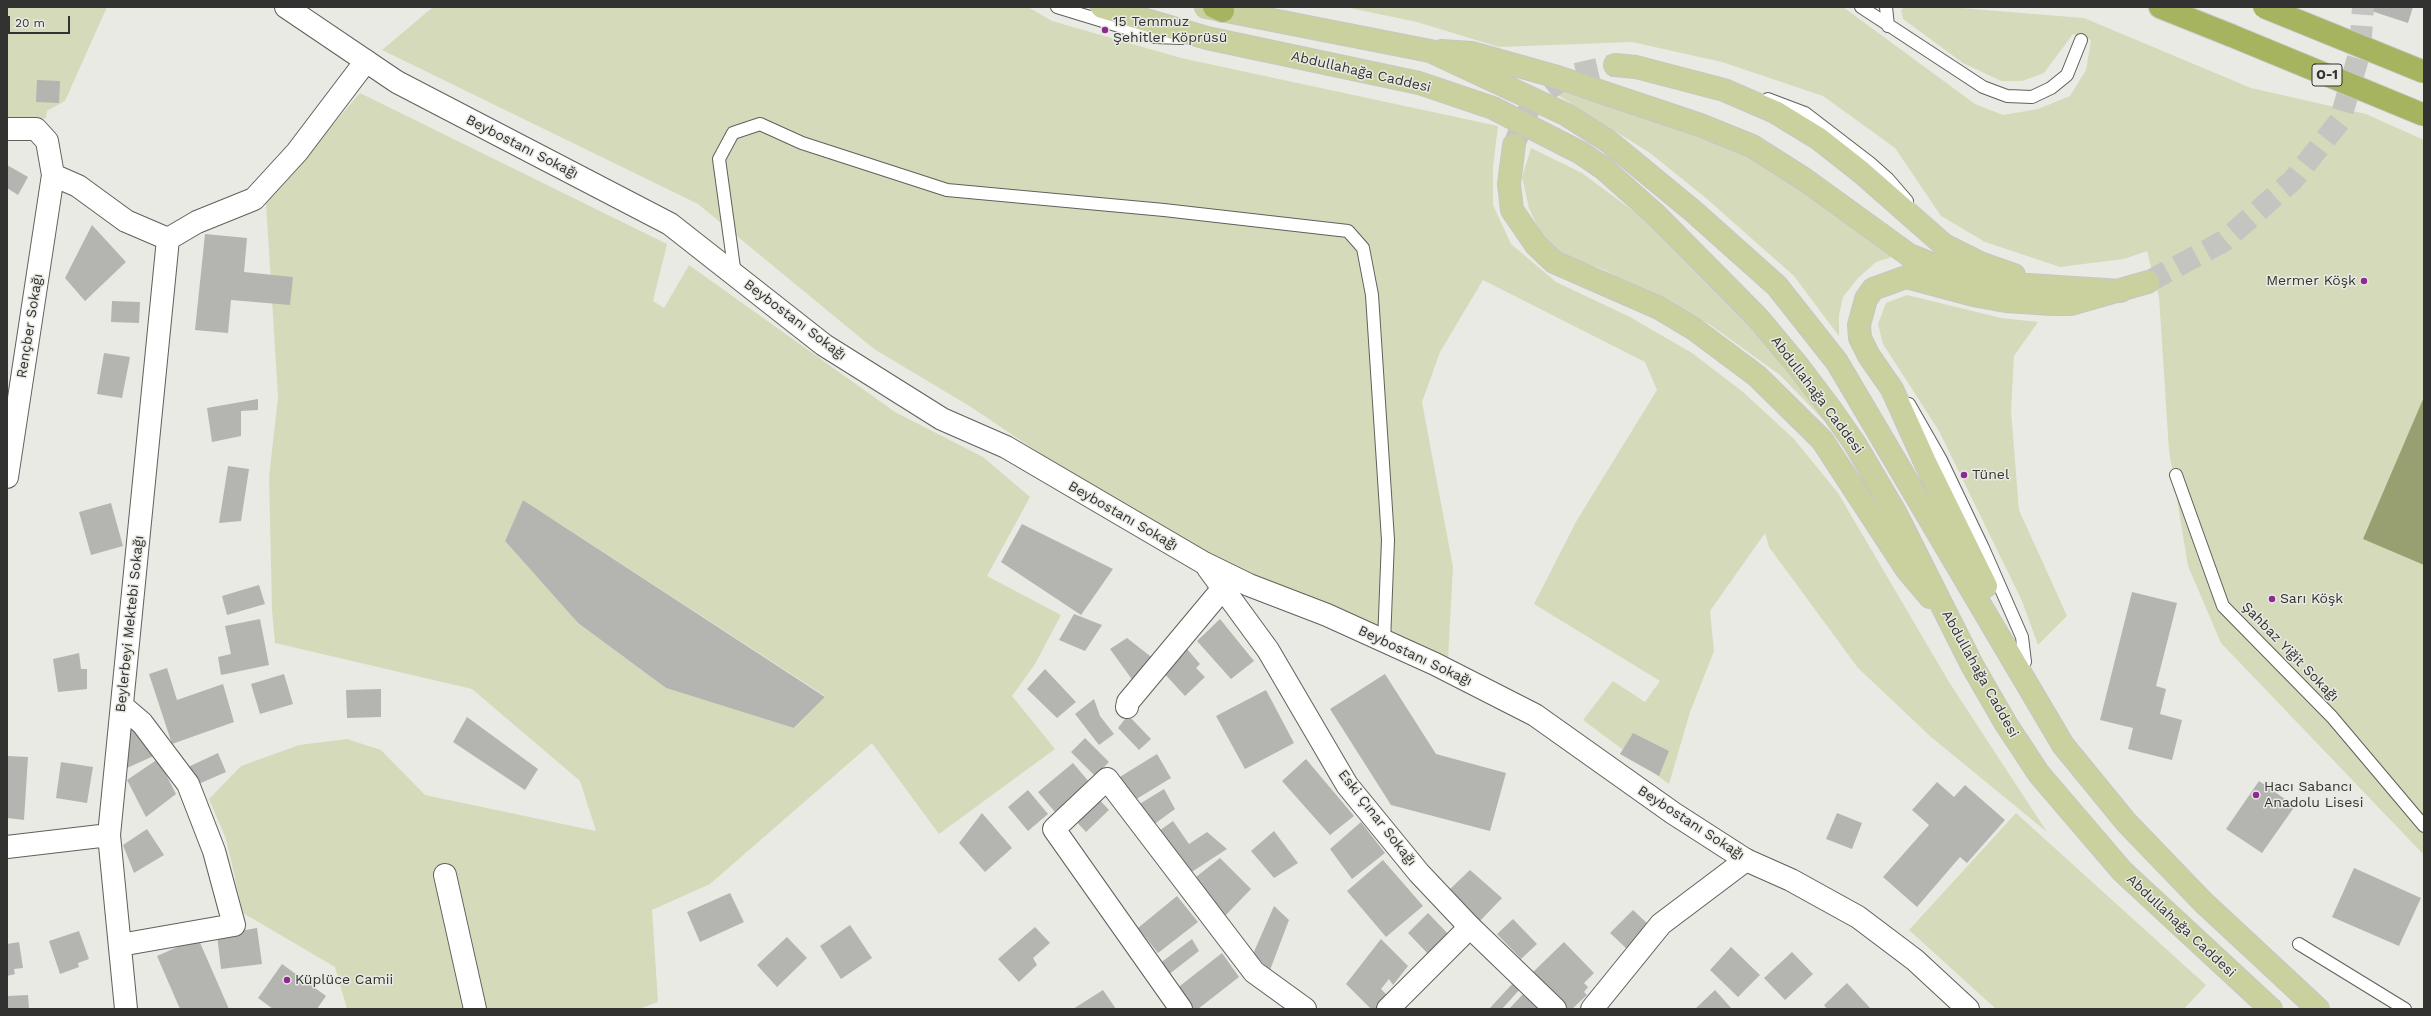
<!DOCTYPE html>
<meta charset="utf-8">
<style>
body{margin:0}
#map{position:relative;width:2431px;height:1016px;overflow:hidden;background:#e9eae4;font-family:"Work Sans",sans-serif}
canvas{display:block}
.frame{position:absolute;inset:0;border:8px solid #323330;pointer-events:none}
.scale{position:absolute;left:8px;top:16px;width:62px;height:18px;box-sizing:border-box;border:2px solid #323330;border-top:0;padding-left:5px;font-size:12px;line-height:14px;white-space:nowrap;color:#323330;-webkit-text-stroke:3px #e9eae4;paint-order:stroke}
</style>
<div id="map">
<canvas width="2431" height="1016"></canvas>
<div class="frame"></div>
<div class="scale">20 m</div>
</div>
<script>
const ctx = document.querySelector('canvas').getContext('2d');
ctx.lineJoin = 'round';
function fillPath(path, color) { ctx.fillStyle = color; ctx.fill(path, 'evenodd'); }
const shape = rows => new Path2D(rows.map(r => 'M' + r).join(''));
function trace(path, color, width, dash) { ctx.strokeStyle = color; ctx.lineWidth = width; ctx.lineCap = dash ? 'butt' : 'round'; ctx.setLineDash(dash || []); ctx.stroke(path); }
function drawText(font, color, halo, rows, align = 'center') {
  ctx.font = font + ' "Work Sans",sans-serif'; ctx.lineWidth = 3; ctx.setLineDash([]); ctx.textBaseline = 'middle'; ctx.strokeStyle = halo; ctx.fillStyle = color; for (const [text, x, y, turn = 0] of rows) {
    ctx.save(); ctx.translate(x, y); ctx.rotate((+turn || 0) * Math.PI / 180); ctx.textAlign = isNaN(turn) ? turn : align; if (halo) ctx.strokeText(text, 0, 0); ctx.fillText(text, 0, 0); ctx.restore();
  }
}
fillPath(shape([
 [7,7,107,7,65,101,47,111,46,118,7,123],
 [433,7,1028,7,1052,21,1181,58,1498,126,1493,167,1493,205,1511,244,1556,282,1630,317,1692,353,1743,392,1794,439,1838,493,1949,682,2047,832,1931,737,1858,668,1769,547,1765,533,1710,611,1714,651,1690,712,1669,784,1583,720,1613,681,1645,702,1660,681,1534,604,1577,520,1657,390,1645,362,1483,280,1440,352,1422,402,1453,567,1448,659,1161,535,971,407,874,349,698,204,382,50],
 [1345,7,1843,7,1975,104,2003,115,2038,109,2070,96,2086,70,2091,40,2073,34,2044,73,2022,81,2001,81,1963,63,1903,19,1901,10,1905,7,1948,7,2084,18,2251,88,2366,114,2424,140,2424,855,2221,643,2188,566,2169,451,2159,297,2147,251,2124,259,2060,267,1985,242,1941,216,1895,148,1823,96,1722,62,1632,42,1499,47,1417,22],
 [1545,87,1673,124,1730,146,1785,177,1898,255,1876,262,1858,278,1843,297,1839,315,1839,336,1794,276,1707,199,1650,153],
 [360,93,667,244,653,301,664,308,689,265,895,412,983,457,1030,497,987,576,1061,615,1035,664,1012,696,1055,749,939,834,872,743,710,884,652,910,658,1002,639,1009,347,1009,335,967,243,913,226,839,209,799,241,766,299,745,347,739,381,750,425,795,596,831,580,781,472,689,275,643,272,610,269,477,278,397,266,203],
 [523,500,825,696,825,697,795,728,666,688,578,623,505,541],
 [1531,148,1582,173,1640,216,1700,267,1752,320,1838,435,1780,375,1709,324,1602,269,1562,255,1542,236,1529,208,1522,177],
 [1907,295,2001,318,2038,322,2014,356,2011,411,2019,510,2067,616,2038,645,2022,601,1939,431,1883,344,1878,324,1886,303],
 [2016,813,2206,985,2184,1009,1996,1009,1909,930]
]), '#d5dbba');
fillPath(shape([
 [2424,397,2424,565,2363,539]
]), '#98a071');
fillPath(shape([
 [2359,7,2413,7,2408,23],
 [37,80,60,81,59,103,36,102],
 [7,165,28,177,18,195,7,188],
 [92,225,126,262,85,301,65,278],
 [205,234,247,238,244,272,293,277,290,305,231,300,228,333,195,330],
 [112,301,140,302,139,323,111,322],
 [104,353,130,357,122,398,97,394],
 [258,399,258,410,241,411,241,436,212,442,207,408],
 [228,466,249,469,241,521,219,523],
 [523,500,825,697,794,728,666,688,578,623,505,541],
 [111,503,123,546,91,555,79,512],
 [1022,524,1113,569,1081,615,1001,562],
 [259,585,265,604,227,615,222,596],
 [2132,592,2177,603,2156,686,2166,689,2160,714,2182,720,2172,760,2128,749,2133,728,2100,720],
 [1074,614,1102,625,1085,651,1059,640],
 [260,619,269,665,221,675,218,657,231,654,225,626],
 [1220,619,1254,661,1231,679,1197,641],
 [1127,638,1159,663,1136,685,1110,649],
 [1187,649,1200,664,1196,668,1205,677,1185,696,1162,671],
 [79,653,81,669,87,669,87,689,58,692,53,659],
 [167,668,177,700,223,684,234,722,172,744,149,674],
 [1045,669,1076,702,1057,718,1027,689],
 [284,674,293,704,260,714,251,684],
 [1385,674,1436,754,1506,773,1490,831,1391,805,1330,709],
 [381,689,381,717,347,718,346,690],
 [1266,690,1294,743,1245,769,1216,716],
 [1094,699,1100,716,1114,734,1099,745,1075,714],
 [1128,715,1151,739,1139,750,1118,728],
 [467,717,538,769,525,790,453,742],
 [138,725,158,754,127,768,129,727],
 [1633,733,1669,751,1659,776,1620,754],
 [1085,738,1109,762,1095,776,1071,752],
 [218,753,226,772,194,786,186,768],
 [1157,754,1171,778,1130,803,1110,783],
 [7,756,28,757,24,820,7,818],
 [158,759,176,794,146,817,127,780],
 [1306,759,1354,816,1330,835,1282,781],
 [61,762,93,767,87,803,56,798],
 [1073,763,1090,783,1055,812,1038,792],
 [2259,781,2295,806,2262,853,2226,829],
 [1937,782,1954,797,1965,785,2005,820,1967,863,1960,857,1917,907,1883,877,1929,825,1912,810],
 [1164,789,1175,809,1149,828,1133,808],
 [1028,790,1048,814,1028,831,1008,807],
 [1095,795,1109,810,1086,832,1072,817],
 [982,813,1012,848,985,872,959,843],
 [1837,813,1862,823,1852,849,1826,839],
 [1173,821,1189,844,1207,832,1227,849,1187,875,1156,833],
 [1361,822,1385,853,1352,879,1330,849],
 [147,829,164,855,134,873,123,845],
 [1274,831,1298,863,1274,878,1251,851],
 [1220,858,1251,889,1222,919,1191,881],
 [1383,860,1423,906,1386,937,1347,891],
 [2354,868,2421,898,2399,946,2332,917],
 [1470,870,1502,898,1480,921,1449,890],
 [730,893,744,922,700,942,687,912],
 [1177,896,1198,922,1158,953,1138,928],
 [1274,906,1289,920,1270,970,1253,954],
 [1633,910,1649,925,1627,949,1610,933],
 [1428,913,1450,936,1430,956,1408,933],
 [1513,919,1537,944,1521,959,1497,934],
 [850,925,872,958,841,979,820,946],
 [1035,927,1050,943,1033,958,1037,965,1019,982,998,959],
 [257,928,262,964,221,969,217,935],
 [79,931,89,959,78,963,79,967,60,974,49,941],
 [787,937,807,958,777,987,757,965],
 [198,938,229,1009,180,1009,157,956],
 [1192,939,1199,951,1168,975,1159,964],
 [1381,939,1408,966,1393,985,1389,979,1381,989,1387,995,1376,1009,1371,1009,1346,984],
 [19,942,23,968,14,969,15,974,7,976,7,944],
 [1564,942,1594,973,1584,983,1588,987,1584,992,1587,995,1572,1009,1564,1009,1531,974],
 [1731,947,1760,975,1738,997,1710,970],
 [1792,952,1813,974,1785,1000,1764,978],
 [1222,953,1239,977,1198,1009,1191,1009,1176,989],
 [282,964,326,996,317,1009,273,1009,258,998],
 [1514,982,1521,988,1502,1009,1489,1009],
 [1847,983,1871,1009,1827,1009,1824,1005],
 [1103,990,1116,1009,1073,1009],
 [1715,990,1732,1009,1695,1009],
 [1524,993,1541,1009,1509,1009],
 [28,995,29,1009,7,1009,7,996]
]), '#b4b5b0');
trace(shape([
 [1514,145,1527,113,1534,101,1553,86,1572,75,1615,65],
 [2148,282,2224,241,2293,180,2340,121,2360,51,2363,7]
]), '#c4c5c0', 22, [22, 11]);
const service = shape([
 [1057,7,1155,37,1181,38],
 [1861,7,1983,87,2007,96,2032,97,2051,88,2067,75,2081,40],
 [1886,7,1888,26],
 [1768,99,1805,113,1870,163,1888,179,1907,201],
 [735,275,719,159,733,133,760,124,802,143,947,190,1164,210,1348,231,1363,248,1372,295,1388,540,1384,642],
 [1909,404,1941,460,1983,548,2022,637,2025,662],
 [2176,475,2223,606,2332,717,2424,826],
 [2299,944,2405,1009]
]);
const minor = shape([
 [7,129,36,129,47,141,53,175,78,186,126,221,168,239],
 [168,239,197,222,254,199,297,152,366,61],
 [7,477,53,175],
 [1127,707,1128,702,1224,587],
 [7,847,109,835],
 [445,875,475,1009],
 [120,945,234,925,214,851,188,784,142,723,122,706],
 [126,1009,109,835,168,239],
 [1181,1009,1054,829,1107,779,1254,972,1305,1009],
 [1388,1009,1470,927],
 [1592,1009,1661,924,1746,860]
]);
const tertiary = shape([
 [286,7,397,82,670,224,824,345,942,419,1006,447,1204,563,1249,585,1327,615,1435,664,1535,715,1673,813,1746,860,1791,880,1858,917,1915,960,1968,1009],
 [1208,568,1268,650,1347,785,1419,873,1470,927,1555,1009]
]);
const primary = shape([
 [1102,7,1207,38,1419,83,1493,108,1581,153,1603,168,1656,215,1758,318,1798,366,1832,411,1855,444,1895,512,1972,665,2006,724,2039,774,2122,871,2271,1009],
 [1206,7,1430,51,1567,115,1608,141,1693,211,1777,286,1837,362,2063,745,2126,822,2203,902,2318,1009],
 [1441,51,1472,53,1554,76,1700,125,1752,146,1804,179,1909,255,1956,274,1997,283,2121,291],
 [1615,65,1636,67,1724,90,1775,112,1819,139,1861,172,1944,245,1980,263,2014,275],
 [1514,145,1509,184,1512,210,1536,245,1554,262,1659,308,1694,329,1757,376,1822,440,1907,570,1930,597],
 [1986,586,1925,462,1892,389,1869,356,1860,338,1859,325,1866,299,1873,289,1906,277,1973,295,2006,301,2052,304,2071,304,2148,282]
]);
const motorway = shape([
 [1214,7,1223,11],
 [2160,7,2230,35]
]);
trace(service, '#5f615b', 14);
trace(minor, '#5f615b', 24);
trace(tertiary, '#5f615b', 24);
trace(primary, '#c6c6c5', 24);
trace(motorway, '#c6c6c5', 24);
trace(service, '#fff', 12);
trace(minor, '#fff', 22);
trace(tertiary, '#fff', 22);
trace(primary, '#cad19f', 22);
trace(motorway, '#a6b35f', 22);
const motorwayBridge = shape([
 [2264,7,2424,72],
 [2230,35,2424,115]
]);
trace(motorwayBridge, '#c6c6c5', 24, []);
trace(motorwayBridge, '#a6b35f', 22);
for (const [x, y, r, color] of [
 [1105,30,4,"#8d2a91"],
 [2364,281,4,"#8d2a91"],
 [1964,475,4,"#8d2a91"],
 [2272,599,4,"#8d2a91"],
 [2256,795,4,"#8d2a91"],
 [287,980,4,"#8d2a91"]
]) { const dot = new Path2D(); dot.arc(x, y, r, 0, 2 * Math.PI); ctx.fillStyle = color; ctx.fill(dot); trace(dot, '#e9eae4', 1.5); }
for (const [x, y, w] of [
 [2327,75,30]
]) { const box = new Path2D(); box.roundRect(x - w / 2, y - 11, w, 22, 3); ctx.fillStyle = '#e9eae4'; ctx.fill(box); trace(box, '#323330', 1); }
drawText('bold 13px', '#323330', null, [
 ["O-1",2327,75]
]);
drawText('14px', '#323330', '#e9eae4', [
 ["15 Temmuz",1113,22],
 ["Şehitler Köprüsü",1113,38],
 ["Mermer Köşk",2356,281,"right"],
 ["Tünel",1972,475],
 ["Sarı Köşk",2280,599],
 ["Hacı Sabancı",2264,787],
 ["Anadolu Lisesi",2264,803],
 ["Küplüce Camii",295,980]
], 'left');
drawText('14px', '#323330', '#e9eae4', [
 ["Abdullahağa Caddesi",1361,72,13],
 ["Beybostanı Sokağı",522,147,27],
 ["Beybostanı Sokağı",795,320,37],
 ["Rençber Sokağı",30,326,-81],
 ["Abdullahağa Caddesi",1817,395,53],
 ["Beybostanı Sokağı",1123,516,30],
 ["Beylerbeyi Mektebi Sokağı",130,624,-84],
 ["Şahbaz Yiğit Sokağı",2290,652,46],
 ["Beybostanı Sokağı",1415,656,25],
 ["Abdullahağa Caddesi",1980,674,61],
 ["Eski Çınar Sokağı",1377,818,52],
 ["Beybostanı Sokağı",1691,823,33],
 ["Abdullahağa Caddesi",2181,926,43]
]);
</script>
